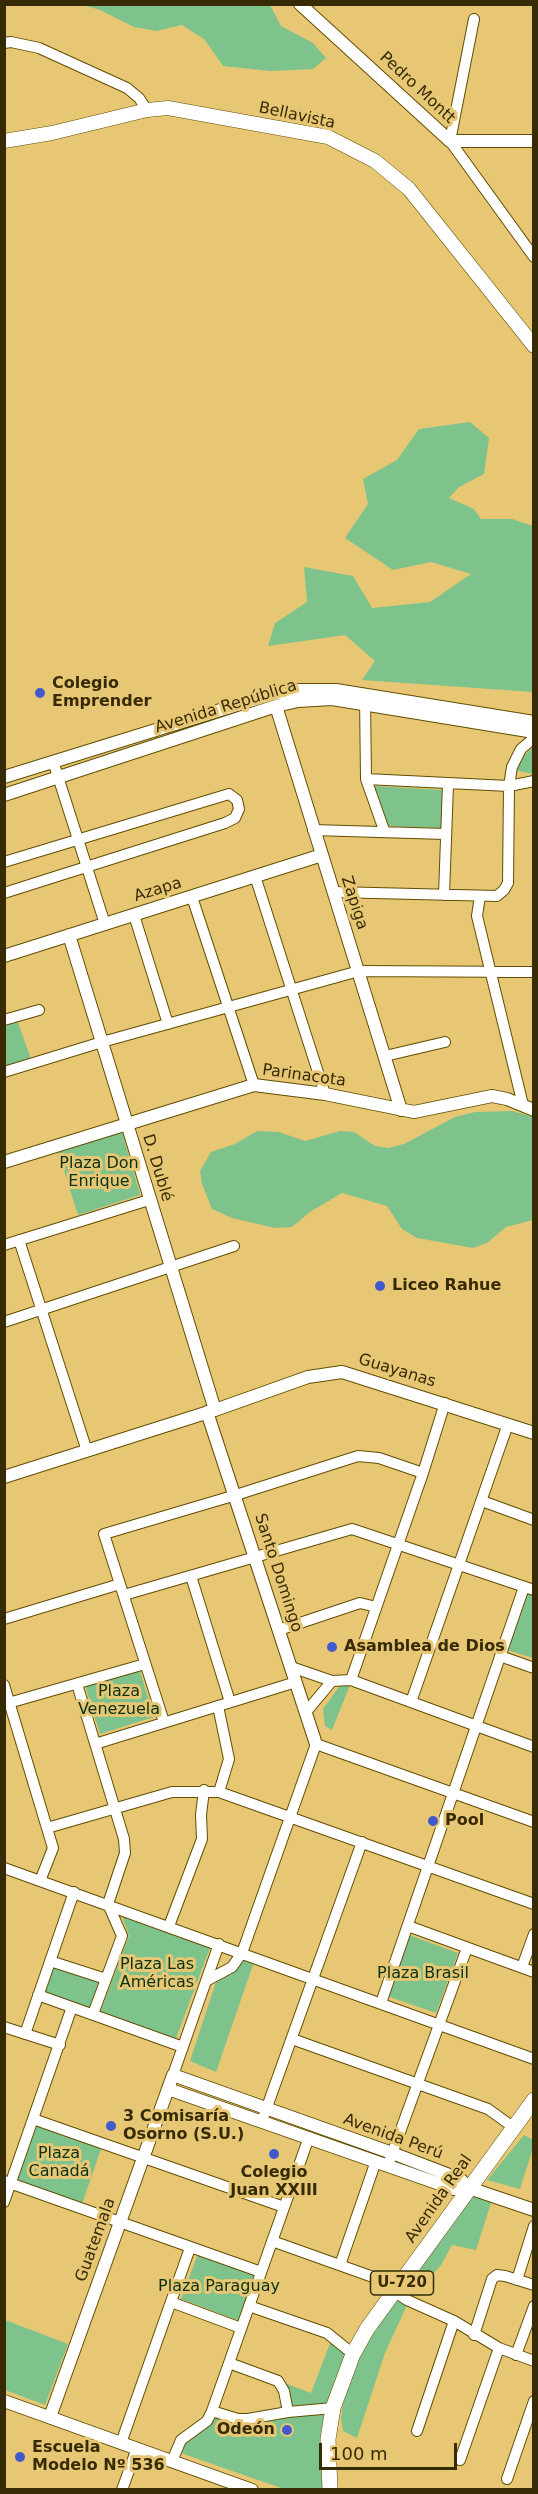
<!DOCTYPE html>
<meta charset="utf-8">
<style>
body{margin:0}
#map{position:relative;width:538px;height:2494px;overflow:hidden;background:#e7c774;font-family:"DejaVu Sans",sans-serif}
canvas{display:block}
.frame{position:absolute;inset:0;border:6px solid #372b06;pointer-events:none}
.scale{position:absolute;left:319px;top:2443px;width:138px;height:27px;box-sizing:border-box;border:3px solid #372b06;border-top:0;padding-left:8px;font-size:18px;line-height:21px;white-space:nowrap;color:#372b06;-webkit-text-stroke:4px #e7c774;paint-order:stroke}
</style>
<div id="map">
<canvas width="538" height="2494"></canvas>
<div class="frame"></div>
<div class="scale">100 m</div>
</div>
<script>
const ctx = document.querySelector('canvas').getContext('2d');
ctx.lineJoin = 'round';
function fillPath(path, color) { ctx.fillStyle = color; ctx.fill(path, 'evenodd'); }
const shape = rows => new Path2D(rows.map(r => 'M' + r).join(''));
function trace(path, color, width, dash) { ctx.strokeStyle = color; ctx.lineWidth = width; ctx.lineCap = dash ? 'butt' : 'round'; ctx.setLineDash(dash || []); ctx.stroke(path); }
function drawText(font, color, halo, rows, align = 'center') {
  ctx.font = font + ' "DejaVu Sans",sans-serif'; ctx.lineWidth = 6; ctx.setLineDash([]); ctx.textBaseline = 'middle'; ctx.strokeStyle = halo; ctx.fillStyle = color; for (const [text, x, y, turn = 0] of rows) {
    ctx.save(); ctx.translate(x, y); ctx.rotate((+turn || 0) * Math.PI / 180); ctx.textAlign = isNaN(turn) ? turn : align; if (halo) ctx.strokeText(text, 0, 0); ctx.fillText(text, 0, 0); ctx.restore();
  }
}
fillPath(shape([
 [83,5,270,5,281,26,313,43,326,58,313,69,270,71,223,66,204,39,182,25,157,31,134,27,100,10],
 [470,422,489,438,484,474,459,487,449,498,474,509,481,519,512,519,533,526,533,692,362,680,375,661,345,635,268,646,275,623,307,602,304,567,353,576,372,608,430,602,471,574,431,562,393,570,345,538,368,504,363,479,397,460,419,429],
 [533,747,533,774,514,770,524,756],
 [374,786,443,790,441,828,388,826],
 [17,1020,31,1059,5,1066,5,1024],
 [512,1111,533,1117,533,1220,506,1227,487,1243,473,1248,417,1238,402,1229,387,1206,342,1193,310,1212,292,1227,275,1228,232,1218,212,1209,202,1184,200,1171,211,1152,235,1144,257,1131,279,1132,305,1141,340,1131,354,1132,375,1146,389,1148,404,1144,455,1117,475,1112],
 [122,1132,140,1195,78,1215,58,1152],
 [526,1592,533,1595,533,1658,507,1650],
 [139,1668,154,1717,100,1734,85,1685],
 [341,1684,350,1685,332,1730,325,1726,323,1709],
 [122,1915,211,1945,175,2041,100,2013,129,1936],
 [409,1935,458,1953,436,2013,387,1996],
 [243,1959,254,1962,216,2072,190,2061,216,1982,232,1974],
 [52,1964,102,1980,91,2011,41,1994],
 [36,2123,102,2146,82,2204,16,2181],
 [524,2135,533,2140,533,2148,520,2189,487,2180],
 [475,2194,492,2200,476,2250,452,2245,441,2265,408,2303,385,2353,357,2438,343,2431,341,2418,345,2392,368,2339],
 [198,2254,257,2275,240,2321,181,2299],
 [5,2320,68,2344,45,2405,5,2390],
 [331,2341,349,2355,341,2369,328,2489,284,2489,178,2452,185,2439,212,2415,259,2422,276,2420,287,2384,311,2393]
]), '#7ec38c');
const minor = shape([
 [474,19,450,141,534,257],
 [4,43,11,42,39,48,127,88,139,98,147,110],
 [365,696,366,779,384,830],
 [53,761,105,924],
 [366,779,509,786,534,781],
 [313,830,446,834],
 [4,862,229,794,237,800,239,809,235,818,225,823,4,893],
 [255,876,325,1094],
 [333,892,497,896,504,890,508,883,509,786,512,767,521,749,534,738],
 [444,895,448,784],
 [480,896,477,916,523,1105],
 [192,897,254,1085],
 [134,915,168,1024],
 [4,1020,39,1010],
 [385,1056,445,1042],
 [4,1072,102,1042,359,971,534,972],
 [19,1240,87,1451],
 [4,1245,149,1200],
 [4,1322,234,1246],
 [482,1501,534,1520],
 [191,1576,230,1702],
 [124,1595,352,1529,534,1590],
 [4,1619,120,1584],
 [279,1630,360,1603,376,1607],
 [500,1656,534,1668],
 [291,1667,332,1681],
 [351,1680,423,1473,445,1403],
 [77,1684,124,1839,125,1853,108,1904],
 [4,1685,53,1848,40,1881],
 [411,1702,508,1424],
 [5,1704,145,1664],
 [218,1706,229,1759,219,1792],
 [306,1712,332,1681,351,1680,534,1747],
 [164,1722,104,1534,236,1495,358,1456,379,1458,423,1473],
 [95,1744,296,1682],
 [47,1828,172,1792,219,1792,534,1904],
 [4,1868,534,2059],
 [169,1926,202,1839,201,1815,204,1790],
 [408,1926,534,1972],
 [50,1961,106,1979],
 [522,1967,534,1934],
 [206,1981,232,1967,242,1953,316,1744,534,1822],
 [38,1995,183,2047],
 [381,2003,524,1587],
 [93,2014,122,1936,108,1904],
 [4,2027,60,2045],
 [25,2034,74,1892],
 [292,2039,488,2109,513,2127],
 [173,2075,219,1944],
 [33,2119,284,2207],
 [262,2121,362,1842],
 [388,2165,467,1948],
 [4,2181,261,2272],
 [4,2202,72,2007],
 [272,2241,373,2277,407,2300,454,2321,499,2348,534,2361],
 [340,2265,376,2161],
 [517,2280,534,2226],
 [171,2302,241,2328],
 [249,2306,327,2333,353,2354],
 [474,2335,492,2279,497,2275,505,2276,534,2285],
 [516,2355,534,2306],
 [229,2363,278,2381,284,2391,288,2412],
 [212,2411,238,2419,248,2419,288,2412,333,2408],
 [417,2431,454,2321],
 [121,2443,190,2248],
 [460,2460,499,2348],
 [172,2461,181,2440,207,2421,212,2411,309,2137],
 [507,2479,534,2401],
 [122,2490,137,2448]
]);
const tertiary = shape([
 [300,4,450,141,534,141],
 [276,706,401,1110],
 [4,777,272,694,297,690,336,690,534,722],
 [4,795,276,706,298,701,332,699,534,732],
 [69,935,215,1410],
 [4,956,322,855],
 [4,1162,254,1085,325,1094,414,1112,492,1096,507,1099,534,1110],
 [207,1412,316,1744],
 [4,1477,215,1410,308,1377,342,1372,534,1433],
 [168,2089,454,2189,469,2188],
 [4,2401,252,2490],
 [50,2417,173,2075,392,2153,460,2179,469,2188,534,2210]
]);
const secondary = shape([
 [4,141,52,133,147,110,168,108,328,137,375,161,409,189,534,346]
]);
const primary = shape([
 [330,2490,328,2439,333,2408,353,2354,367,2329,534,2100]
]);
trace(minor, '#634d01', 12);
trace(tertiary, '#634d01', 14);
trace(secondary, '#634d01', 15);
trace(primary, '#634d01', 16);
trace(minor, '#fff', 10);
trace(tertiary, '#fff', 12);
trace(secondary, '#fff', 14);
trace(primary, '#fff', 15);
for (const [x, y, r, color] of [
 [40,693,6,"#4059cc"],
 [380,1286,6,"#4059cc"],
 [332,1647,6,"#4059cc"],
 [433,1821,6,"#4059cc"],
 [111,2126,6,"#4059cc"],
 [274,2154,6,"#4059cc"],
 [287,2430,6,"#4059cc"],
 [20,2457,6,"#4059cc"]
]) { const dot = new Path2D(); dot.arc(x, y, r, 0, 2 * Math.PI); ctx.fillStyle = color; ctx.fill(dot); trace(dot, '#e7c774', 2); }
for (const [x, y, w] of [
 [402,2283,63]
]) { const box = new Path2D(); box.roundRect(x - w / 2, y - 12, w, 24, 4.5); ctx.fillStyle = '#e7c774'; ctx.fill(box); trace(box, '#372b06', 1.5); }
drawText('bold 15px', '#372b06', null, [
 ["U-720",402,2283]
]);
drawText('16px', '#372b06', '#e7c774', [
 ["Pedro Montt",417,88,43],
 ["Bellavista",297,116,12],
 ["Avenida República",226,707,-17],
 ["Azapa",158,890,-17],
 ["Zapiga",354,903,72],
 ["Parinacota",304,1076,8],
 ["D. Dublé",157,1168,73],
 ["Guayanas",397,1371,17],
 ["Santo Domingo",278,1573,72],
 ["Avenida Perú",393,2137,20],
 ["Avenida Real",439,2199,-55],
 ["Guatemala",96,2240,-70]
]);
drawText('bold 16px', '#372b06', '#e7c774', [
 ["Colegio",52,684],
 ["Emprender",52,702],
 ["Liceo Rahue",392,1286],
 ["Asamblea de Dios",344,1647],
 ["Pool",445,1821],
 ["3 Comisaría",123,2117],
 ["Osorno (S.U.)",123,2135],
 ["Colegio",274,2173,"center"],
 ["Juan XXIII",274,2191,"center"],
 ["Odeón",275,2430,"right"],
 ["Escuela",32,2448],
 ["Modelo Nº 536",32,2466]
], 'left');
drawText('16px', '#073215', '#e7c774', [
 ["Plaza Don",99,1164],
 ["Enrique",99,1182],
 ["Plaza",119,1692],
 ["Venezuela",119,1710],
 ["Plaza Las",157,1965],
 ["Américas",157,1983],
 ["Plaza Brasil",423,1974],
 ["Plaza",59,2154],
 ["Canadá",59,2172],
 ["Plaza Paraguay",219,2287]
]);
</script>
